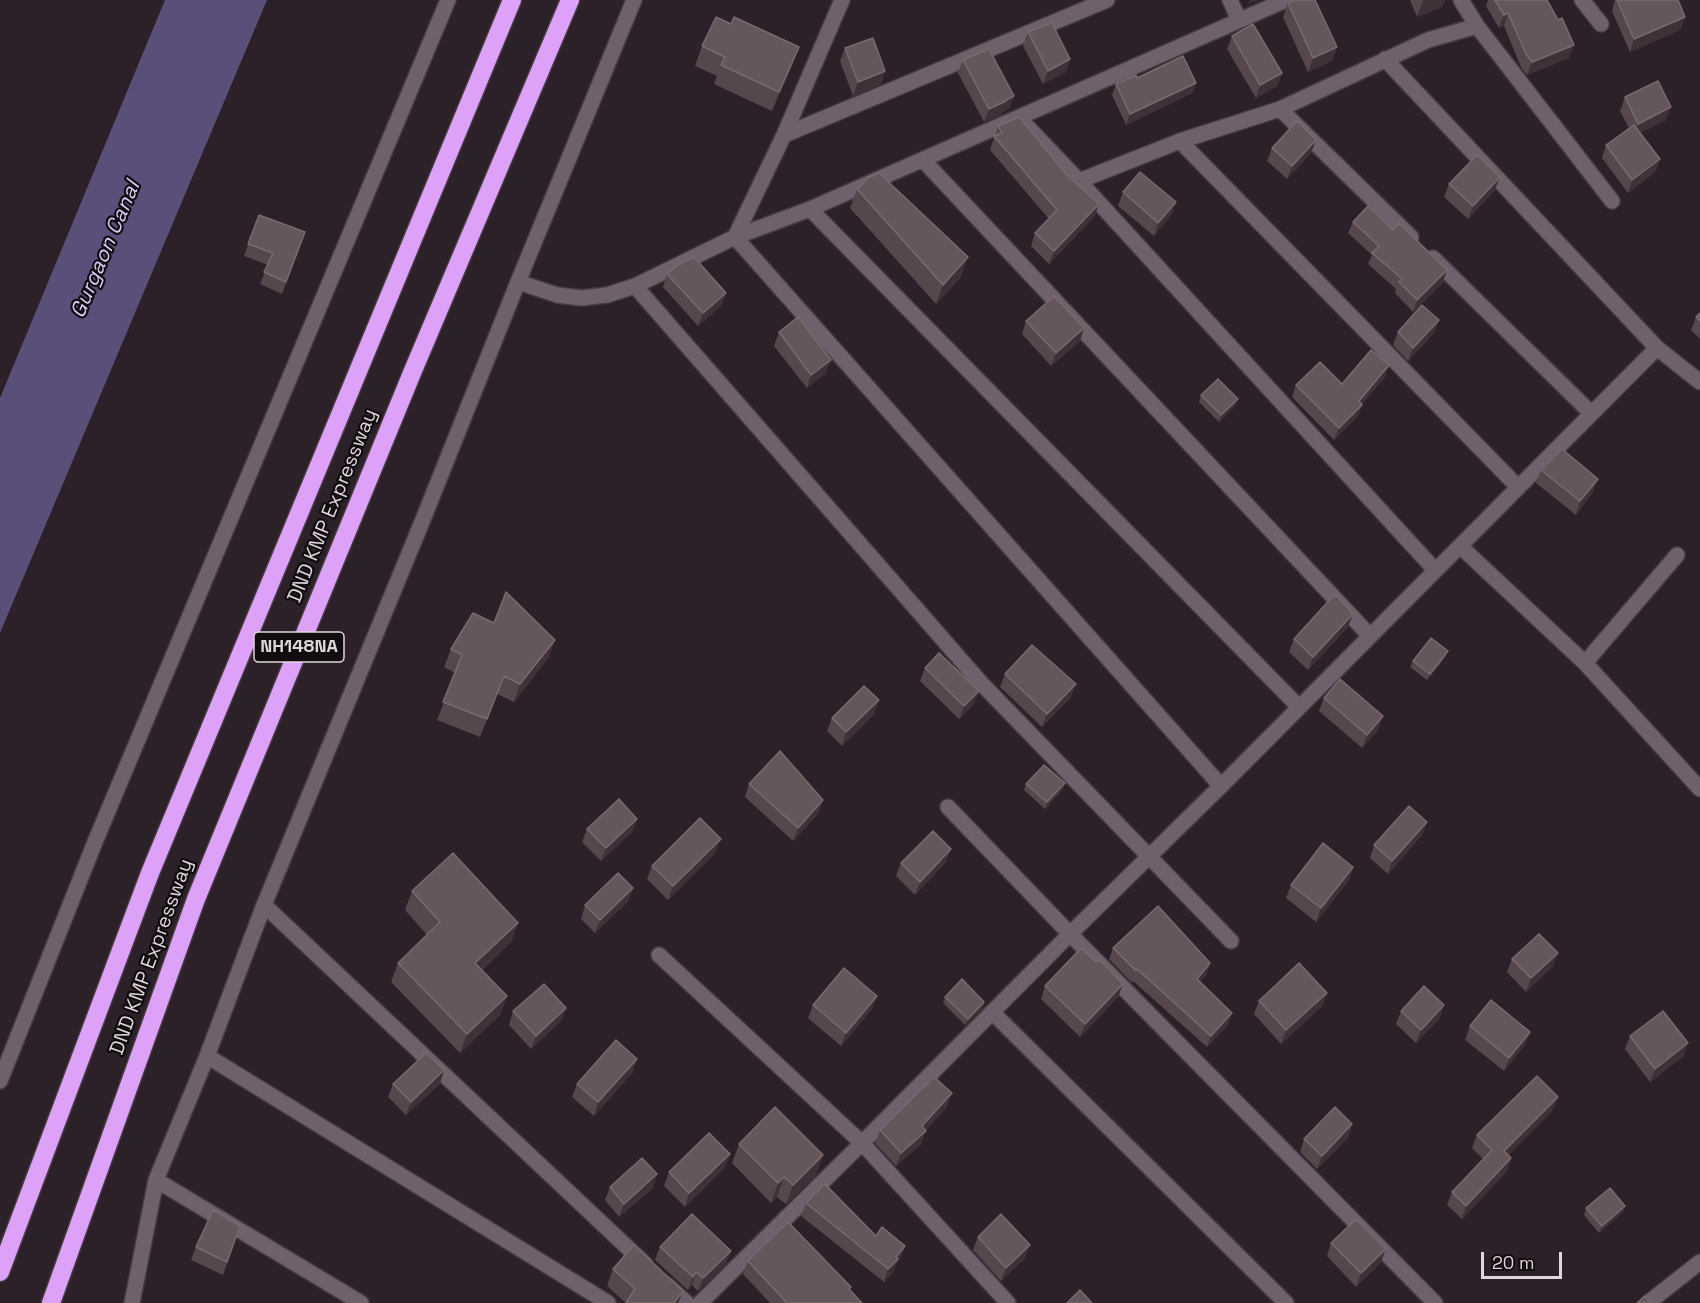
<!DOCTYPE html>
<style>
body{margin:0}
#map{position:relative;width:1700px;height:1303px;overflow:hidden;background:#2c2029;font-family:"Space Grotesk",sans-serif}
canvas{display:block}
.scale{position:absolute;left:1481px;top:1252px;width:81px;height:27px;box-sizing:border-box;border:3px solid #ded6db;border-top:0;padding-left:8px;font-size:18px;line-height:21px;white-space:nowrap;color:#ded6db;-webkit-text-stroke:4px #110c10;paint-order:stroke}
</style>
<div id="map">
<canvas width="1700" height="1303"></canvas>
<div class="scale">20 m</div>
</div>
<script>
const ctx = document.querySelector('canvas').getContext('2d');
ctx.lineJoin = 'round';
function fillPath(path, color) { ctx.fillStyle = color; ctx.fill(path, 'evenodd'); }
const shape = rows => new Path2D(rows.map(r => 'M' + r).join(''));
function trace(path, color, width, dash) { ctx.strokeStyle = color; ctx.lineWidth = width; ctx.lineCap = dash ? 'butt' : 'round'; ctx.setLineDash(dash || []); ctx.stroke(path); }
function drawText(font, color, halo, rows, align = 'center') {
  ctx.font = font + ' "Space Grotesk",sans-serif'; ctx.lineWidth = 4.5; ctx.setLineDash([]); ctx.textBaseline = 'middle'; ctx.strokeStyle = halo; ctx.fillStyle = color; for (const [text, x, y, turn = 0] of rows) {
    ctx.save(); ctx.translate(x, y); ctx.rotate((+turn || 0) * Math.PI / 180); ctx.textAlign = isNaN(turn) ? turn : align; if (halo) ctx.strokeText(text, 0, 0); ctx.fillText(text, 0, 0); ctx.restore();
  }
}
fillPath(shape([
 [165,0,267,0,0,633,0,398]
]), '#5a4f78');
const minor = shape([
 [842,0,784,135,735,237,1221,786],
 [1230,0,1239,20],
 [1461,0,1477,26,1612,201],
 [1582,0,1601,24],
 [1385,59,1657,348,1700,382],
 [1280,109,1411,237],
 [1019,118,1079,181,1435,570],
 [784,135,1107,0],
 [1180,141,1518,487],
 [923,160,1370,636],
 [1079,181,1180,141,1280,109,1428,40,1477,26],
 [810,209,1299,707],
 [1433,258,1591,413],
 [518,282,557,295,581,298,607,295,635,286,735,237,810,209,1286,0],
 [635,286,981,683,1231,941],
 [1460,546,1585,663,1700,789],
 [1585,663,1677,555],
 [948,807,1070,934,1435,1303],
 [264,905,645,1264],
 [659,955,862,1143,1008,1303],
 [992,1012,1286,1303],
 [207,1056,608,1303],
 [0,1081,95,842,448,0],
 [156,1180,361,1303],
 [667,1285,687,1303],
 [132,1303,156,1180,207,1056,264,905,424,517,518,282,634,0],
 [700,1303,862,1143,1070,934,1221,786,1657,348],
 [1648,1303,1700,1262]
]);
const highway = shape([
 [0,1272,150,873,512,0],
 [51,1303,196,899,412,373,570,0]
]);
trace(minor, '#443b41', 18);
trace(highway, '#443b41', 21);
trace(minor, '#6f616b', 15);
trace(highway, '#dea1f8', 18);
fillPath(shape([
 [1410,0,1445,0,1442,7,1417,17],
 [1488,0,1547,0,1574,45,1569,58,1527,75,1521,67,1504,26,1499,28,1486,6],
 [1615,0,1678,0,1685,17,1680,30,1630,52,1612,11],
 [1288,3,1337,47,1332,61,1308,72,1283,17],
 [731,24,792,66,772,111,714,84,717,76,695,66,702,46],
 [1028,32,1070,59,1066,72,1043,84,1023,46],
 [1232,36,1282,73,1277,86,1256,98,1227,49],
 [845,48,885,71,881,84,853,96,840,61],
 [963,60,1009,109,1002,112,1002,114,984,122,958,73],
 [1137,78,1196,83,1192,93,1126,125,1112,95,1116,84],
 [1625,97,1666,120,1640,133,1660,159,1655,172,1628,193,1602,158,1606,145,1629,128,1620,111],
 [998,126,1067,175,1099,204,1094,217,1049,264,1031,246,1035,233,1049,219,990,150],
 [1316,140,1311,153,1287,179,1267,161,1272,148],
 [1449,184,1495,190,1468,219,1444,197],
 [857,189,961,277,936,304,850,208],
 [1123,192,1176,202,1171,215,1154,236,1118,206],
 [259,215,305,232,282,294,260,284,268,265,244,256],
 [1353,222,1443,282,1413,312,1395,293,1396,289,1368,264,1372,255,1348,233],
 [667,274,726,293,721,306,698,326,663,287],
 [1700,313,1700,339,1691,330,1696,317],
 [1439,320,1434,333,1408,361,1393,345,1398,332],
 [1026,321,1084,328,1080,341,1051,366,1022,334],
 [779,332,826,373,807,388,774,346],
 [1389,365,1385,377,1362,404,1358,416,1334,440,1292,397,1296,385,1342,384],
 [1201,395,1238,399,1235,406,1219,422,1199,402],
 [1541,470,1593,492,1576,515,1536,483],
 [494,623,555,640,548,658,514,702,497,694,480,737,437,720,455,673,444,667,451,649],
 [1348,627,1308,670,1289,652,1294,639],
 [1445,658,1427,680,1410,667,1413,661],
 [925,668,974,704,959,719,920,681],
 [1005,674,1071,697,1042,727,1000,687],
 [1324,698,1378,730,1362,748,1319,711],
 [879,700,874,714,842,746,827,731,832,718],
 [1065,783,1062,790,1045,809,1024,790,1026,784],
 [749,784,823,800,818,814,793,841,745,797],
 [637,819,632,832,601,861,582,842,587,829],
 [1427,822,1422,835,1388,874,1370,858,1374,845],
 [716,852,668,900,647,879,652,866],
 [946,862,915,895,896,876,901,863],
 [1353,867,1349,880,1316,922,1286,898,1291,885],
 [633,888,628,901,595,933,581,919,585,905],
 [412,891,518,923,511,942,482,970,507,996,500,1015,460,1053,391,982,398,963,427,935,405,910],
 [1113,948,1210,963,1206,975,1200,982,1228,1025,1207,1047,1133,981,1132,983,1109,959],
 [1512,959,1553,966,1526,992,1507,972],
 [1096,962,1123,984,1118,997,1080,1037,1041,999,1045,986],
 [1327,993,1322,1006,1281,1044,1254,1014,1259,1001],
 [877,996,872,1009,841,1046,808,1018,813,1005],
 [945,997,984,1002,982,1009,965,1025,943,1003],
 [566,1008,561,1021,531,1049,509,1025,513,1011],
 [1401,1011,1440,1018,1416,1043,1396,1024],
 [1470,1026,1530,1032,1525,1045,1504,1071,1465,1040],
 [1630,1036,1684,1056,1650,1082,1625,1049],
 [633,1072,594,1116,572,1097,577,1084],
 [393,1084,440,1084,406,1115,388,1097],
 [947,1107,926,1130,921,1144,896,1166,875,1143,880,1130],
 [1553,1110,1508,1155,1511,1158,1507,1171,1462,1219,1447,1205,1452,1192,1483,1159,1472,1148,1477,1135],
 [1352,1124,1348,1138,1317,1169,1300,1152,1304,1139],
 [739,1144,823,1155,816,1175,786,1204,777,1197,771,1203,732,1163],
 [730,1154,725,1167,685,1207,664,1186,669,1172],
 [657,1174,653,1188,619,1217,605,1200,610,1187],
 [806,1203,876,1236,905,1246,900,1259,896,1264,893,1272,884,1282,801,1216],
 [1625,1206,1623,1212,1599,1233,1584,1215,1586,1208],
 [240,1226,223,1275,191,1260,196,1247],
 [978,1237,1025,1258,1001,1281,973,1250],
 [1331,1243,1381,1262,1356,1287,1327,1256],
 [660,1247,726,1264,698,1291,692,1285,688,1290,655,1260],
 [748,1261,851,1287,850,1290,862,1303,770,1303,743,1274],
 [613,1269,683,1291,678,1303,626,1303,607,1286]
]), '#56474c');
fillPath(shape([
 [1250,0,1259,0,1248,4],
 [1423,0,1445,0,1442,7,1417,17],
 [1508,13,1504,26,1499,28,1504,15],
 [1685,17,1680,30,1630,52,1634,39],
 [1574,45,1569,58,1527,75,1532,62],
 [799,47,792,66,772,111,779,92],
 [1337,47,1332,61,1308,72,1313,58],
 [1070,59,1066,72,1043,84,1048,71],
 [885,71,881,84,853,96,858,82],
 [1282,73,1277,86,1256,98,1260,85],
 [1196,83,1192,93,1126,125,1130,114],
 [1014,96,1009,109,1002,112,1002,114,984,122,989,109],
 [1671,107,1666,120,1633,137,1638,124],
 [1316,140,1311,153,1287,179,1292,166],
 [1660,159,1655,172,1628,193,1632,180],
 [1500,177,1495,190,1468,219,1473,206],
 [1176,202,1171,215,1154,236,1158,223],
 [1099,204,1094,217,1049,264,1054,251],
 [968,257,961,277,936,304,943,285],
 [1447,270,1443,282,1413,312,1417,300],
 [726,293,721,306,698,326,703,313],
 [1439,320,1434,333,1408,361,1413,348],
 [1084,328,1080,341,1051,366,1056,353],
 [831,360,826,373,807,388,811,375],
 [1389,365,1385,377,1356,411,1362,405,1358,416,1334,440,1339,428,1359,401],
 [1238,399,1235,406,1219,422,1221,415],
 [1598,479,1593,492,1576,515,1580,501],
 [1353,614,1348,627,1308,670,1313,657],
 [555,640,548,658,514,702,520,684],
 [1448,651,1445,658,1427,680,1430,674],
 [1076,684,1071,697,1042,727,1047,714],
 [979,691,974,704,959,719,964,706],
 [879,700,874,714,842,746,846,732],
 [1383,716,1378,730,1362,748,1367,735],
 [1065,783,1062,790,1045,809,1047,802],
 [823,800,818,814,793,841,798,828],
 [637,819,632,832,601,861,606,848],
 [1427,822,1422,835,1388,874,1392,861],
 [721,839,716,852,668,900,673,886],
 [951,849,946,862,915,895,920,882],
 [1353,867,1349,880,1316,922,1321,908],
 [633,888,628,901,595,933,600,920],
 [518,923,511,942,468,982,475,963],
 [1558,953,1553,966,1526,992,1531,978],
 [1210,963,1206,975,1193,991,1197,979],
 [1123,984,1118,997,1080,1037,1085,1024],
 [1327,993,1322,1006,1281,1044,1286,1030],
 [507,996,500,1015,460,1053,467,1034],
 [877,996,872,1009,841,1046,846,1033],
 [984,1002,982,1009,965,1025,968,1019],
 [1444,1005,1440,1018,1416,1043,1421,1030],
 [566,1008,561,1021,531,1049,536,1036],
 [1232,1013,1228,1025,1207,1047,1211,1036],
 [1530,1032,1525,1045,1504,1071,1509,1058],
 [1688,1043,1684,1056,1650,1082,1655,1069],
 [637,1059,633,1072,594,1116,598,1102],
 [444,1070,440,1084,406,1115,411,1102],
 [952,1093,947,1107,919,1137,926,1131,921,1144,896,1166,901,1153,922,1126],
 [1558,1097,1553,1110,1499,1164,1504,1151],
 [1352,1124,1348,1138,1317,1169,1322,1156],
 [730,1154,725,1167,685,1207,689,1193],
 [823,1155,816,1175,786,1204,793,1185],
 [1511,1158,1507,1171,1462,1219,1466,1206],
 [657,1174,653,1188,619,1217,624,1204],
 [784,1177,777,1197,771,1203,778,1183],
 [1625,1206,1623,1212,1599,1233,1602,1226],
 [1030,1245,1025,1258,1001,1281,1006,1268],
 [905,1246,900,1259,896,1264,893,1272,884,1282,888,1269,896,1257],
 [1386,1249,1381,1262,1356,1287,1361,1273],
 [731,1251,726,1264,698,1291,703,1278],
 [696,1272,692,1285,688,1290,693,1277],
 [683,1291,678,1303,674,1303]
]), '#3f3137');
const building = shape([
 [1295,0,1315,0,1337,47,1313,58,1288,3,1295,0],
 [1495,0,1547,0,1558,20,1562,18,1574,45,1532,62,1526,54,1508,13,1504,15,1495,0],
 [1617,0,1678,0,1685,17,1634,39,1617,0],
 [716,17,731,24,734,17,799,47,779,92,721,65,725,57,702,46,716,17],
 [1052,23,1070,59,1048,71,1028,32,1052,23],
 [1253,24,1282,73,1260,85,1232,36,1253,24],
 [873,38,885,71,858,82,845,48,873,38],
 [989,49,1014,96,1006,100,1006,101,989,109,963,60,989,49],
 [1183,56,1196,83,1130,114,1116,84,1136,75,1137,78,1183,56],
 [1658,81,1671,107,1638,124,1625,97,1658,81],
 [1019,117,1067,175,1099,204,1054,251,1035,233,1057,210,994,136,1002,133,998,126,1019,117],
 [1297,121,1316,140,1292,166,1272,148,1297,121],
 [1634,125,1660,159,1632,180,1606,145,1634,125],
 [1477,155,1500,177,1473,206,1449,184,1477,155],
 [1140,172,1176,202,1158,223,1123,192,1140,172],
 [879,173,968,257,943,285,857,189,868,178,879,173],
 [1368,206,1393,230,1399,223,1447,270,1417,300,1399,282,1402,279,1372,253,1379,246,1353,222,1368,206],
 [259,215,305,232,286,282,264,272,273,253,248,244,259,215],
 [694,257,726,293,703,313,667,274,676,266,694,257],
 [1054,296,1084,328,1056,353,1026,321,1054,296],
 [1422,305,1439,320,1413,348,1398,332,1422,305],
 [1700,313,1700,321,1696,317,1700,313],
 [798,317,831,360,811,375,779,332,798,317],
 [1371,350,1389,365,1359,401,1362,405,1339,428,1296,385,1320,362,1342,384,1371,350],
 [1218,379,1238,399,1221,415,1201,395,1218,379],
 [1562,449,1598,479,1580,501,1541,470,1562,449],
 [506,592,555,640,520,684,504,676,487,719,443,702,462,655,451,649,473,613,494,623,506,592],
 [1335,594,1353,614,1313,657,1294,639,1335,594],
 [1431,638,1448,651,1430,674,1413,661,1431,638],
 [1032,645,1076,684,1047,714,1005,674,1032,645],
 [939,653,979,691,964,706,925,668,939,653],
 [1340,679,1383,716,1367,735,1324,698,1340,679],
 [864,686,879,700,846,732,832,718,864,686],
 [780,751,823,800,798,828,749,784,780,751],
 [1044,765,1065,783,1047,802,1026,784,1044,765],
 [619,799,637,819,606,848,587,829,619,799],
 [1409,806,1427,822,1392,861,1374,845,1409,806],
 [700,818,721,839,673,886,652,866,700,818],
 [933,831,951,849,920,882,901,863,933,831],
 [1323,843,1353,867,1321,908,1291,885,1323,843],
 [453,853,518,923,475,963,507,996,467,1034,398,963,440,922,412,891,453,853],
 [618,873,633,888,600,920,585,905,618,873],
 [1158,906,1210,963,1197,979,1232,1013,1211,1036,1137,969,1136,971,1113,948,1158,906],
 [1539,934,1558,953,1531,978,1512,959,1539,934],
 [1081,948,1096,962,1099,959,1123,984,1085,1024,1045,986,1081,948],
 [1299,963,1327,993,1286,1030,1259,1001,1299,963],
 [844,968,877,996,846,1033,813,1005,844,968],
 [962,979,984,1002,968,1019,945,997,962,979],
 [544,984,566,1008,536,1036,513,1011,544,984],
 [1424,986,1444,1005,1421,1030,1401,1011,1424,986],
 [1491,1000,1530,1032,1509,1058,1470,1026,1491,1000],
 [1663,1011,1688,1043,1655,1069,1630,1036,1663,1011],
 [616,1040,637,1059,598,1102,577,1084,616,1040],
 [426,1053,444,1070,411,1102,393,1084,426,1053],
 [1537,1076,1558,1097,1504,1151,1511,1158,1466,1206,1452,1192,1492,1150,1477,1135,1537,1076],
 [934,1077,952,1093,922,1126,926,1131,901,1153,880,1130,934,1077],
 [775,1107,823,1155,793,1185,784,1177,778,1183,739,1144,775,1107],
 [1335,1107,1352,1124,1322,1156,1304,1139,1335,1107],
 [709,1133,730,1154,689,1193,669,1172,709,1133],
 [642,1158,657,1174,624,1204,610,1187,642,1158],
 [825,1184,876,1236,882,1227,905,1246,896,1257,898,1259,888,1269,806,1203,825,1184],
 [1610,1188,1625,1206,1602,1226,1586,1208,1610,1188],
 [213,1210,240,1226,227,1262,196,1247,213,1210],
 [692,1214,731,1251,703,1278,696,1272,693,1277,660,1247,692,1214],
 [1001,1214,1030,1245,1006,1268,978,1237,1001,1214],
 [1356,1219,1386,1249,1361,1273,1331,1243,1356,1219],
 [788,1222,851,1287,849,1289,862,1303,787,1303,748,1261,788,1222],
 [634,1245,683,1291,674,1303,626,1303,635,1289,613,1269,634,1245],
 [1080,1290,1092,1303,1067,1303,1080,1290],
 [1645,1296,1651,1303,1637,1303,1645,1296]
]);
fillPath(building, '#65565b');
trace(building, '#786a6f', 1.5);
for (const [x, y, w] of [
 [299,647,90]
]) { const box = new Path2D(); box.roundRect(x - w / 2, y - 15, w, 30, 4.5); ctx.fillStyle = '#110c10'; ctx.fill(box); trace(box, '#ded6db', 1.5); }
drawText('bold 18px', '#ded6db', null, [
 ["NH148NA",299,647]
]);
drawText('20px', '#ded6db', '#110c10', [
 ["DND KMP Expressway",333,506,-68],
 ["DND KMP Expressway",152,957,-70]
]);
drawText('italic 21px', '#d6ccf7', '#110c10', [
 ["Gurgaon Canal",106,250,-67]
]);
</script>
